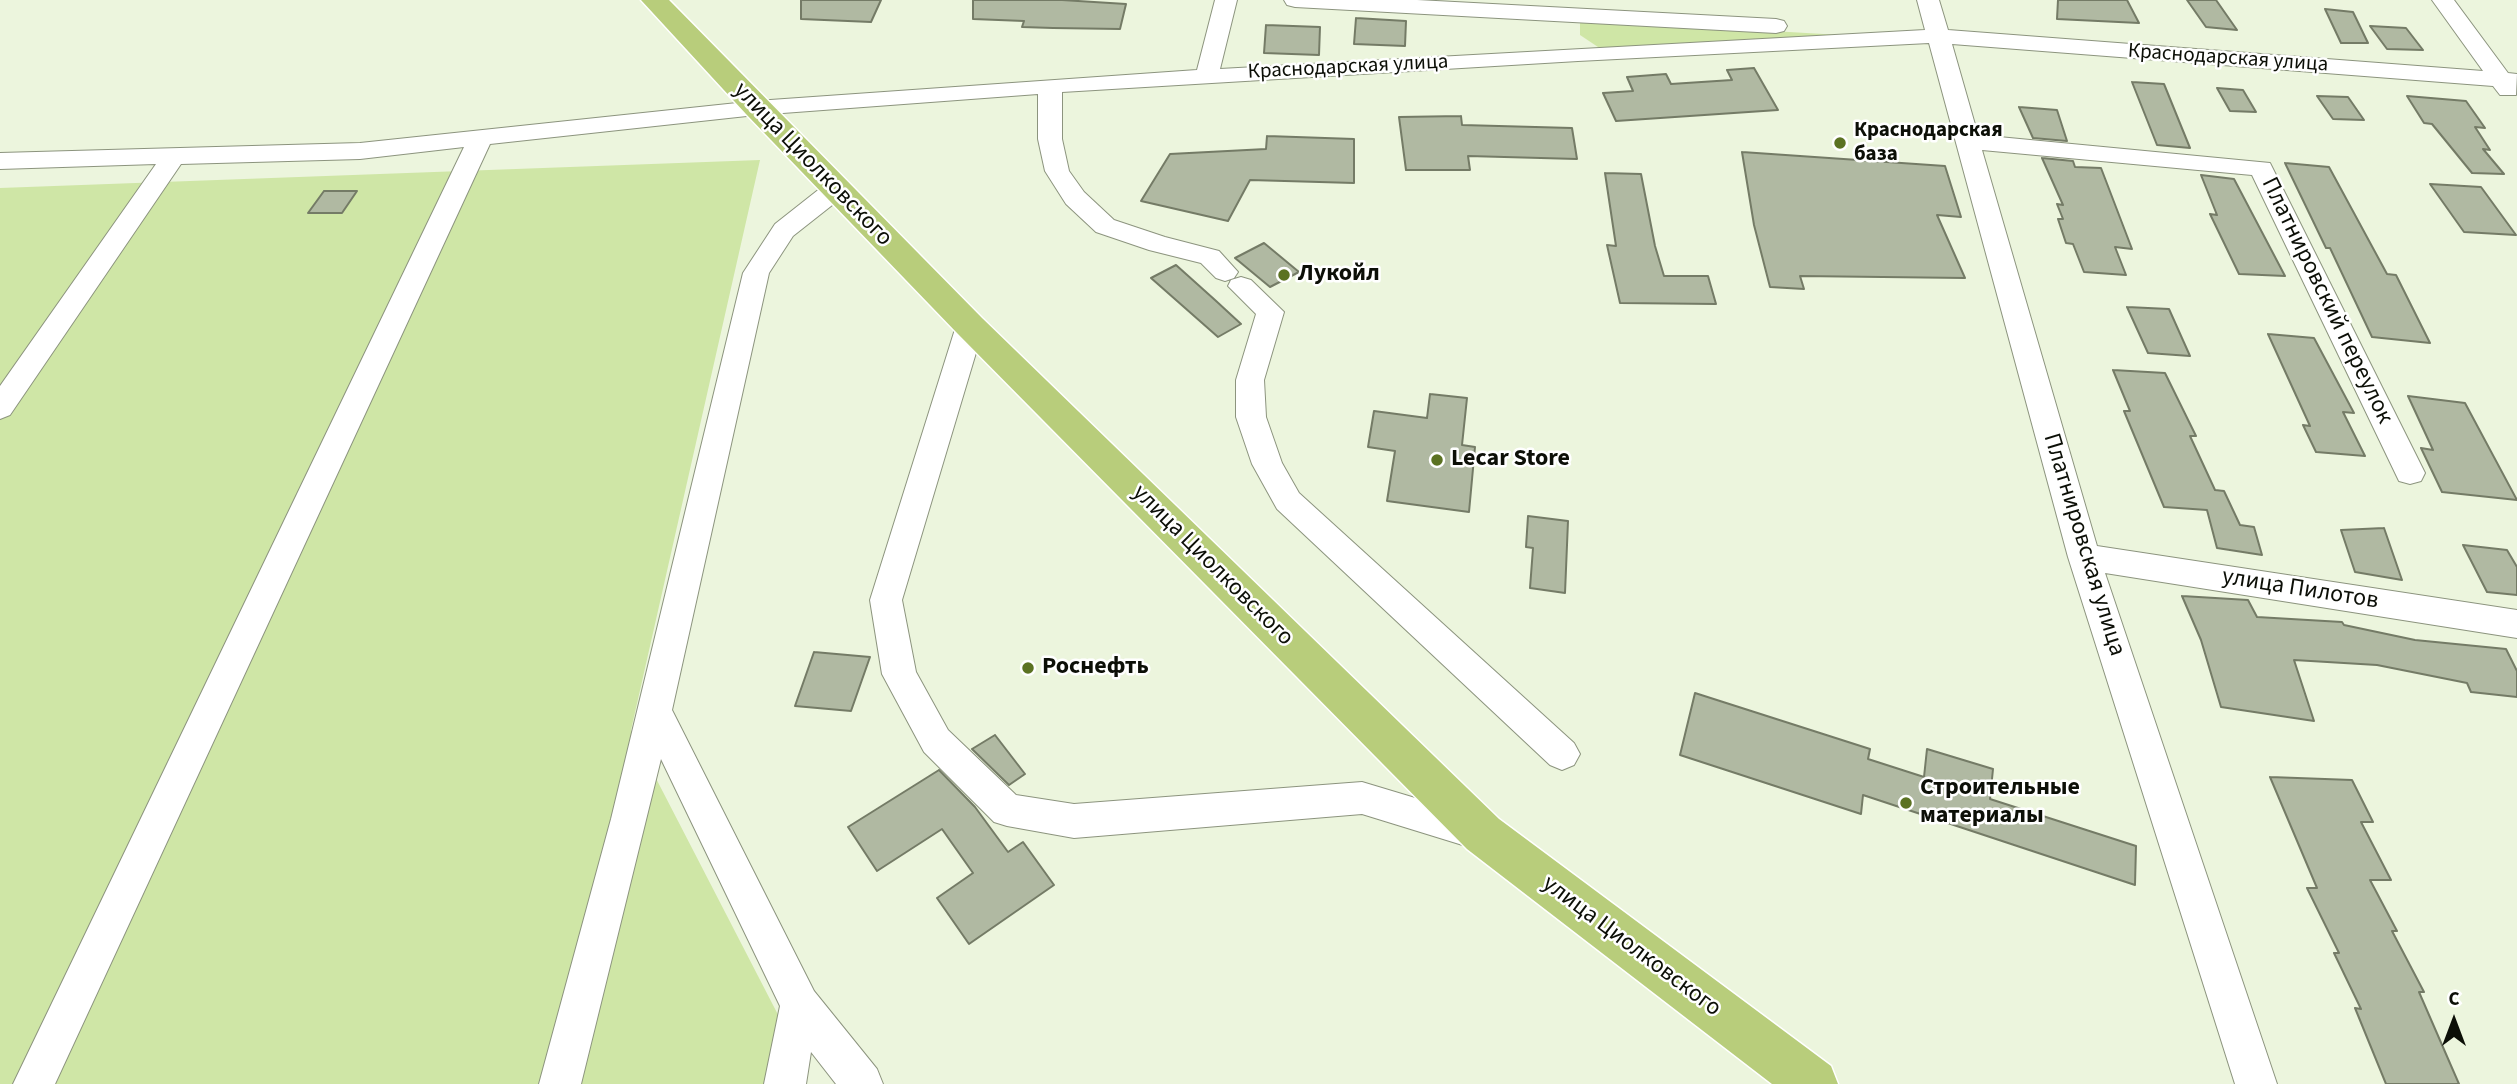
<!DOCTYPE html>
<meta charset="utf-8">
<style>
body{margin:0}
#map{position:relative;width:2517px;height:1084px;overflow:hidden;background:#ecf5dd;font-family:"Source Sans 3",sans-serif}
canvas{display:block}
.north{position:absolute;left:2419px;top:986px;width:70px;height:70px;-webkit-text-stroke:5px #fff;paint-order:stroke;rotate:0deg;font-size:19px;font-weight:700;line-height:28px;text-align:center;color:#0c0f07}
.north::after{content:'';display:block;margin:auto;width:24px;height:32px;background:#0c0f07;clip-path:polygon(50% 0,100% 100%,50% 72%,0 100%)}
</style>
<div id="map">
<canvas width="2517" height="1084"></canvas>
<div class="north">С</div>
</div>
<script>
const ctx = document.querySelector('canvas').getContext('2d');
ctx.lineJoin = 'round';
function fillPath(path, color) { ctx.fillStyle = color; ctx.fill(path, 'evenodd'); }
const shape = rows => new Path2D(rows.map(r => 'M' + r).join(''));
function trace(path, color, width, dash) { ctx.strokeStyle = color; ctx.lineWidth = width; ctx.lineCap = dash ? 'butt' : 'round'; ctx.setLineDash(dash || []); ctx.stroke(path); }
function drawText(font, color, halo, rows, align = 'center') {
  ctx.font = font + ' "Source Sans 3",sans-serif'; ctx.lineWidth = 5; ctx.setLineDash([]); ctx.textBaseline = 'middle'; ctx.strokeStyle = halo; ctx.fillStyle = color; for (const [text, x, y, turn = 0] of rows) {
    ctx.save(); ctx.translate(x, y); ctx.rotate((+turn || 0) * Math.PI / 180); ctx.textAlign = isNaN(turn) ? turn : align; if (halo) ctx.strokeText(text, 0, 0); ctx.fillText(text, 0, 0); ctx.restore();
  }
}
fillPath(shape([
 [1580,20,1841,35,1604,51,1580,35],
 [760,160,631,730,805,1067,802,1084,0,1084,0,188]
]), '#cfe6a6');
const building = shape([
 [801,0,881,0,871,22,801,19,801,0],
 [973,0,1062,0,1126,4,1120,29,1053,28,1022,27,1024,21,973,19,973,0],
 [2058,0,2127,0,2139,23,2057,19,2058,0],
 [2187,0,2216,0,2237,30,2206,27,2187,0],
 [2325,9,2353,12,2368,43,2341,43,2325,9],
 [1356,18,1406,21,1405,46,1354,44,1356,18],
 [1266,25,1320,27,1319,55,1264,53,1266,25],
 [2370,26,2406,28,2423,50,2387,49,2370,26],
 [1754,68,1778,110,1616,121,1603,93,1633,91,1627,77,1666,74,1671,84,1732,80,1727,70,1754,68],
 [2132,82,2164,84,2190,148,2157,145,2132,82],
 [2217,88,2243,90,2256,112,2230,111,2217,88],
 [2317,96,2348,97,2364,120,2333,119,2317,96],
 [2407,96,2466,101,2485,128,2475,127,2490,150,2483,149,2504,174,2472,173,2432,124,2424,123,2407,96],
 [2019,107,2057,110,2067,141,2033,138,2019,107],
 [1461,116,1462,125,1572,128,1577,159,1468,156,1470,170,1406,170,1399,117,1461,116],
 [1267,136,1354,139,1354,183,1250,180,1228,221,1141,201,1170,154,1266,149,1267,136],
 [1742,152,1945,166,1961,217,1937,215,1965,278,1800,276,1804,289,1770,287,1754,225,1742,152],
 [2042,158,2073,161,2075,167,2101,168,2132,249,2115,247,2126,275,2084,272,2073,244,2066,243,2058,219,2063,219,2057,204,2063,205,2042,158],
 [2285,163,2329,167,2387,274,2396,275,2430,343,2372,337,2330,248,2326,248,2285,163],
 [1605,173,1641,174,1655,246,1664,276,1708,276,1716,304,1620,303,1607,245,1616,246,1605,173],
 [2201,175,2234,179,2285,276,2239,274,2210,214,2217,215,2201,175],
 [2430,184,2481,187,2516,235,2464,232,2430,184],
 [324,191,357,191,342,213,308,213,324,191],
 [1264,243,1299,272,1270,287,1235,258,1264,243],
 [1176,265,1215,300,1241,324,1218,337,1151,278,1176,265],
 [2127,307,2169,309,2190,356,2148,353,2127,307],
 [2268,334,2314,338,2354,413,2343,412,2365,456,2316,452,2303,425,2310,426,2268,334],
 [2113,370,2165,373,2196,436,2190,436,2215,490,2224,491,2240,525,2254,527,2262,555,2217,548,2207,510,2164,507,2124,411,2130,411,2113,370],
 [1430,394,1467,398,1462,445,1475,447,1469,512,1387,501,1395,451,1368,447,1374,411,1427,418,1430,394],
 [2408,396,2465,403,2517,500,2442,492,2421,448,2433,450,2408,396],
 [1528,516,1568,521,1565,593,1530,588,1533,548,1526,547,1528,516],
 [2384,528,2402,580,2355,572,2341,530,2384,528],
 [2463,545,2507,550,2517,567,2517,595,2487,592,2463,545],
 [2182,596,2248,600,2257,617,2342,622,2344,625,2415,640,2506,649,2517,671,2517,697,2471,692,2467,683,2377,665,2294,660,2314,721,2221,707,2201,640,2182,596],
 [814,652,870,657,851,711,795,706,814,652],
 [1695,693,1870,749,1868,759,1924,777,1927,749,1993,769,1990,799,2136,846,2135,885,1863,795,1861,814,1680,755,1695,693],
 [995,735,1025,774,1009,785,972,749,995,735],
 [939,770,975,807,1008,852,1023,842,1054,885,969,944,937,898,973,873,942,829,877,871,848,827,939,770],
 [2270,777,2352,780,2373,822,2361,822,2391,880,2370,880,2397,931,2392,931,2424,992,2419,992,2459,1084,2386,1084,2355,1008,2361,1009,2334,953,2339,953,2307,888,2317,888,2270,777]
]);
fillPath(building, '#b0b9a2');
trace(building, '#747b66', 2);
const minor = shape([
 [1215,0,1237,0,1220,69,1925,30,1917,0,1939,0,1948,30,2483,71,2432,0,2454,0,2508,73,2517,74,2516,95,2500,95,2493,86,1952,44,1978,135,2270,163,2425,473,2421,481,2410,484,2399,481,2252,175,1982,150,2097,546,2517,610,2517,638,2105,573,2277,1084,2235,1084,2068,557,1929,43,1578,61,1062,92,1062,139,1069,171,1084,192,1114,220,1165,237,1219,251,1238,272,1234,278,1225,281,1216,278,1201,263,1149,250,1096,232,1066,204,1045,171,1038,139,1038,94,756,115,490,144,55,1084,13,1084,464,147,360,159,181,164,10,415,0,419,0,386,156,164,0,169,0,153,360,143,756,101,1197,70,1215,0],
 [1284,0,1417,0,1776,19,1784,21,1787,26,1784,31,1776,33,1295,7,1287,5,1284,0],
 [836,181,845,183,849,189,845,195,793,236,769,273,672,710,814,991,877,1069,883,1084,836,1084,811,1052,806,1084,764,1084,780,1006,661,759,581,1084,539,1084,611,819,743,273,775,224,827,183,836,181],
 [1241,277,1251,280,1284,312,1264,380,1266,417,1282,463,1299,493,1574,743,1580,754,1574,765,1562,770,1550,765,1277,509,1252,464,1236,417,1236,380,1256,314,1228,286,1231,280,1241,277],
 [970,316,980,319,984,326,902,600,916,672,948,730,1016,795,1074,804,1362,782,1495,822,1500,834,1495,846,1482,851,1362,814,1074,838,1007,826,994,822,924,752,882,674,870,600,956,326,960,319,970,316]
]);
const major = shape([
 [641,0,669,0,982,318,1499,819,1831,1066,1838,1084,1772,1084,1467,849,958,334,746,114,641,0]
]);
trace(minor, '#8c947e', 2);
trace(major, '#fff', 3);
fillPath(minor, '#fff');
fillPath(major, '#b8cd7b');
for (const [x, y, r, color] of [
 [1840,143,7,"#5b7222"],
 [1284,275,7,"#5b7222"],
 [1437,460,7,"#5b7222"],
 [1028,668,7,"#5b7222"],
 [1906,803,7,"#5b7222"]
]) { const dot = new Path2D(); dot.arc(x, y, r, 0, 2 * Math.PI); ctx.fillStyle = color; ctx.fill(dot); trace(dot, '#fff', 2.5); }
drawText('21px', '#0c0f07', '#fff', [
 ["Краснодарская улица",2228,59,4],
 ["Краснодарская улица",1348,68,-3]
]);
drawText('bold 21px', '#0c0f07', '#fff', [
 ["Краснодарская",1854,131],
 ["база",1854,155]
], 'left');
drawText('24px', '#0c0f07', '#fff', [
 ["улица Циолковского",812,165,46],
 ["Платнировский переулок",2326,301,64],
 ["Платнировская улица",2083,545,73],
 ["улица Циолковского",1212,566,45],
 ["улица Пилотов",2300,590,9],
 ["улица Циолковского",1631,947,37]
]);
drawText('bold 24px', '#0c0f07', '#fff', [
 ["Лукойл",1298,275],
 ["Lecar Store",1451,460],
 ["Роснефть",1042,668],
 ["Строительные",1920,789],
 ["материалы",1920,817]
], 'left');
</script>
